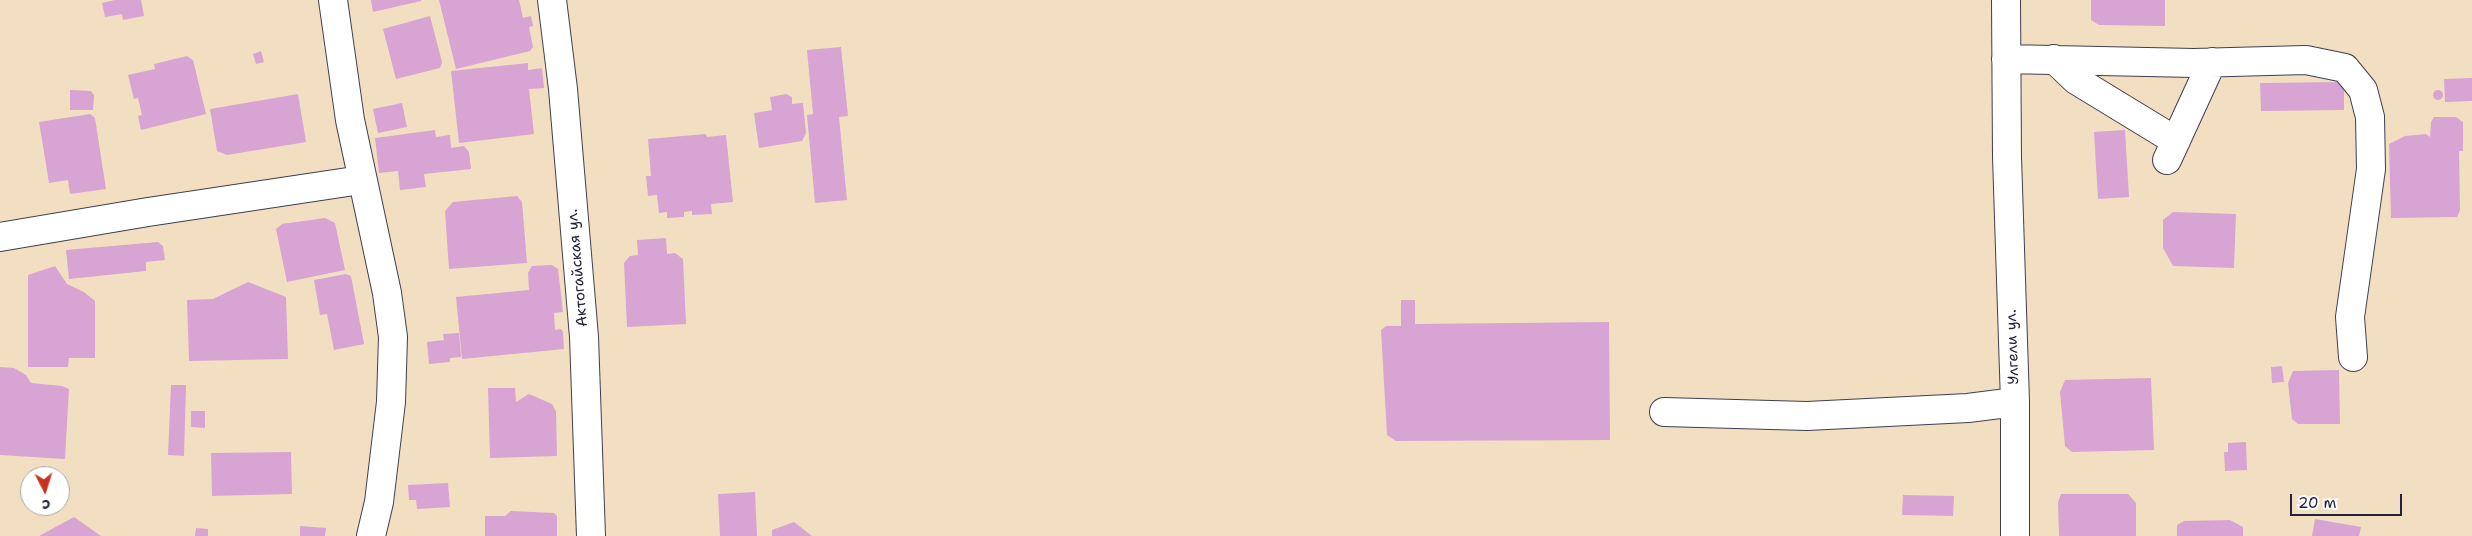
<!DOCTYPE html>
<meta charset="utf-8">
<style>
body{margin:0}
#map{position:relative;width:2472px;height:536px;overflow:hidden;background:#f2dfc1;font-family:"Shantell Sans",sans-serif}
canvas{display:block}
.north{position:absolute;left:20px;top:466px;width:50px;height:50px;box-sizing:border-box;background:#fff;border:1px solid #a7a7b1;border-radius:50%;rotate:175deg;font-size:14px;font-weight:700;line-height:20px;text-align:center;color:#22223b}
.north::after{content:'';display:block;margin:auto;width:18px;height:22px;background:#c8321e;clip-path:polygon(50% 0,100% 100%,50% 72%,0 100%)}
.scale{position:absolute;left:2290px;top:494px;width:112px;height:22px;box-sizing:border-box;border:2px solid #22223b;border-top:0;padding-left:6px;font-size:15px;line-height:18px;white-space:nowrap;color:#22223b;-webkit-text-stroke:4px #fff;paint-order:stroke}
</style>
<div id="map">
<canvas width="2472" height="536"></canvas>
<div class="north">С</div>
<div class="scale">20 m</div>
</div>
<script>
const ctx = document.querySelector('canvas').getContext('2d');
ctx.lineJoin = 'round';
function fillPath(path, color) { ctx.fillStyle = color; ctx.fill(path, 'evenodd'); }
const shape = rows => new Path2D(rows.map(r => 'M' + r).join(''));
function trace(path, color, width, dash) { ctx.strokeStyle = color; ctx.lineWidth = width; ctx.lineCap = dash ? 'butt' : 'round'; ctx.setLineDash(dash || []); ctx.stroke(path); }
function drawText(font, color, halo, rows, align = 'center') {
  ctx.font = font + ' "Shantell Sans",sans-serif'; ctx.lineWidth = 4; ctx.setLineDash([]); ctx.textBaseline = 'middle'; ctx.strokeStyle = halo; ctx.fillStyle = color; for (const [text, x, y, turn = 0] of rows) {
    ctx.save(); ctx.translate(x, y); ctx.rotate((+turn || 0) * Math.PI / 180); ctx.textAlign = isNaN(turn) ? turn : align; if (halo) ctx.strokeText(text, 0, 0); ctx.fillText(text, 0, 0); ctx.restore();
  }
}
fillPath(shape([
 [115,0,141,0,144,16,123,20,122,14,105,17,102,3],
 [371,0,421,0,421,1,373,12],
 [439,0,519,0,523,18,531,16,533,26,529,27,533,47,530,51,456,69],
 [2091,0,2165,0,2165,26,2099,25,2091,20],
 [430,16,442,62,440,68,396,79,383,29],
 [841,47,848,116,839,117,847,200,815,203,807,115,813,114,807,50],
 [261,51,264,62,256,64,253,54],
 [187,56,193,60,206,114,141,130,138,116,142,115,138,98,134,99,128,75,155,69,154,64],
 [528,63,528,70,542,68,544,88,529,89,534,134,459,143,451,71],
 [2472,78,2472,101,2445,102,2444,79],
 [2344,82,2344,110,2261,111,2260,83],
 [70,90,91,91,94,95,93,110,70,110],
 '2433 95a5 5 0 1 1 10 0a5 5 0 1 1-10 0Z',
 [298,94,306,142,227,155,217,151,210,109],
 [786,94,792,97,792,104,803,103,806,133,802,141,759,148,754,113,772,110,770,97],
 [402,103,407,127,378,133,373,109],
 [90,114,95,118,106,189,70,194,68,180,49,183,39,122],
 [2434,117,2456,117,2463,122,2463,151,2459,151,2460,210,2457,217,2391,218,2389,144,2405,136,2426,134,2430,137,2431,122],
 [435,130,436,137,450,135,451,148,464,146,469,152,471,169,424,174,426,187,400,190,398,171,379,173,375,138],
 [2125,130,2129,197,2098,199,2094,132],
 [706,134,707,137,726,135,733,202,711,204,712,214,692,215,692,211,684,212,684,217,667,218,667,212,659,213,657,195,648,196,646,176,651,176,648,139],
 [517,196,522,202,527,263,449,269,445,211,453,202],
 [2173,212,2236,214,2234,268,2173,266,2163,248,2163,220],
 [325,218,335,223,345,270,287,282,276,229,282,224],
 [666,238,667,254,675,253,683,259,686,324,627,327,624,263,630,256,638,255,637,240],
 [158,242,163,246,165,260,146,262,146,271,69,279,66,250],
 [552,265,558,269,563,312,554,313,555,330,561,329,563,332,564,349,462,359,456,297,529,290,528,273,532,266],
 [55,266,67,284,84,292,95,301,95,358,69,358,68,367,28,367,28,275],
 [346,274,351,276,364,344,334,350,327,314,320,315,314,280],
 [248,282,286,297,288,359,189,361,187,300,213,299],
 [1401,300,1415,300,1415,324,1609,322,1610,440,1396,441,1387,435,1381,330,1386,326,1401,326],
 [459,333,461,357,450,358,450,362,429,364,427,342,444,340,443,334],
 [2282,366,2284,382,2272,383,2271,367],
 [0,367,14,368,26,375,31,383,62,386,69,389,65,459,0,455],
 [2339,370,2340,424,2298,424,2292,419,2288,383,2293,371],
 [2151,378,2154,450,2072,452,2065,446,2060,392,2065,380],
 [171,385,186,385,184,456,168,455],
 [488,388,515,388,516,402,529,394,552,404,556,411,557,456,490,458],
 [191,411,205,411,205,428,191,427],
 [2246,442,2247,470,2225,471,2224,452,2228,452,2228,443],
 [291,452,292,494,212,496,211,453],
 [448,483,450,507,417,509,416,500,409,500,408,485],
 [755,492,757,536,720,536,718,494],
 [2061,494,2128,494,2136,503,2136,536,2059,536,2058,502],
 [1903,495,1954,496,1953,516,1902,515],
 [511,511,554,513,557,516,557,536,485,536,485,516,505,516],
 [74,517,101,536,39,536],
 [2315,519,2361,527,2359,536,2312,536],
 [2230,520,2243,527,2243,536,2177,536,2177,525,2184,521],
 [794,522,812,536,772,536,772,530],
 [300,526,326,528,325,536,300,536],
 [196,528,208,529,208,536,195,536]
]), '#d8a4d3');
const street = shape([
 [333,0,350,120,387,293,393,337,391,402,379,502,371,536],
 [552,0,563,89,584,337,591,536],
 [2006,0,2007,157,2015,402,2015,536],
 [2006,59,2194,63,2306,60,2345,68,2363,90,2370,117,2371,169,2350,317,2353,357],
 [2054,59,2076,80,2176,141],
 [2167,160,2212,62],
 [0,237,148,212,361,180],
 [1664,412,1807,416,1968,408,2015,402]
]);
trace(street, '#413e4f', 30);
trace(street, '#fff', 28);
drawText('15px', '#22223b', '#fff', [
 ["Актогайская ул.",578,268,-95],
 ["Улгели ул.",2013,347,-92]
]);
</script>
